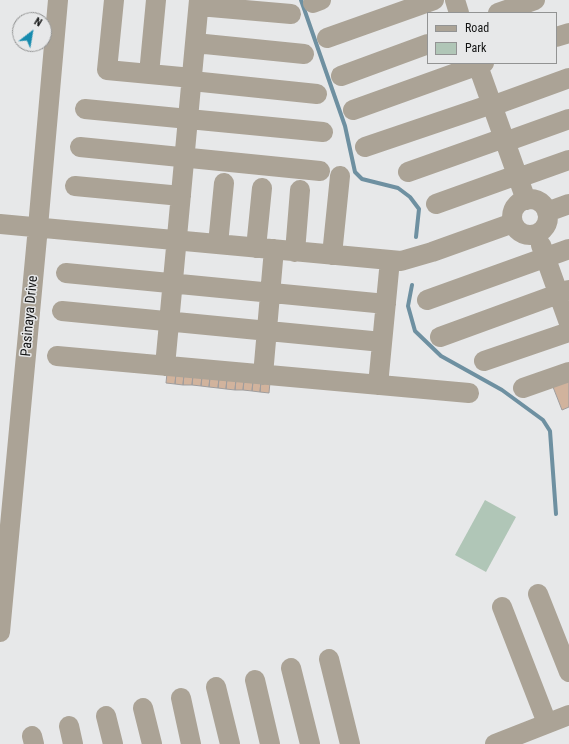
<!DOCTYPE html>
<style>
body{margin:0}
#map{position:relative;width:569px;height:744px;overflow:hidden;background:#e7e8e9;font-family:"Roboto Condensed",sans-serif}
canvas{display:block}
.legend{position:absolute;left:427px;top:12px;width:130px;height:52px;box-sizing:border-box;background:#e7e8e9;border:1px solid #929393;margin:0;padding:5px 7px;list-style:none;font-size:12px;color:#121313}
.legend li{display:flex;align-items:center;gap:8px;height:20px}
.legend b{width:20px;border:1px solid #929393}
.north{position:absolute;left:12px;top:12px;width:40px;height:40px;box-sizing:border-box;background:#e7e8e9;border:1px solid #929393;border-radius:50%;rotate:31deg;font-size:11px;font-weight:700;line-height:16px;text-align:center;color:#121313}
.north::after{content:'';display:block;margin:auto;width:14px;height:18px;background:#168bae;clip-path:polygon(50% 0,100% 100%,50% 72%,0 100%)}
</style>
<div id="map">
<canvas width="569" height="744"></canvas>
<ul class="legend">
<li><b style="height:5px;background:#aba396"></b>Road</li>
<li><b style="height:11px;background:#b0c6b7"></b>Park</li>
</ul>
<div class="north">N</div>
</div>
<script>
const ctx = document.querySelector('canvas').getContext('2d');
ctx.lineJoin = 'round';
function fillPath(path, color) { ctx.fillStyle = color; ctx.fill(path, 'evenodd'); }
const shape = rows => new Path2D(rows.map(r => 'M' + r).join(''));
function trace(path, color, width, dash) { ctx.strokeStyle = color; ctx.lineWidth = width; ctx.lineCap = dash ? 'butt' : 'round'; ctx.setLineDash(dash || []); ctx.stroke(path); }
function drawText(font, color, halo, rows, align = 'center') {
  ctx.font = font + ' "Roboto Condensed",sans-serif'; ctx.lineWidth = 3; ctx.setLineDash([]); ctx.textBaseline = 'middle'; ctx.strokeStyle = halo; ctx.fillStyle = color; for (const [text, x, y, turn = 0] of rows) {
    ctx.save(); ctx.translate(x, y); ctx.rotate((+turn || 0) * Math.PI / 180); ctx.textAlign = isNaN(turn) ? turn : align; if (halo) ctx.strokeText(text, 0, 0); ctx.fillText(text, 0, 0); ctx.restore();
  }
}
fillPath(shape([
 [485,500,516,517,486,572,455,555]
]), '#b0c6b7');
trace(shape([
 [301,0,345,126,355,172,362,179,398,188,410,197,419,209,416,237],
 [412,285,408,306,415,331,441,356,502,390,543,420,550,431,556,514]
]), '#6e90a1', 4);
const building = shape([
 [167,373,176,373,175,384,166,383,167,373],
 [176,373,184,374,183,385,175,384,176,373],
 [184,374,193,375,192,385,183,385,184,374],
 [193,375,202,376,201,386,192,385,193,375],
 [202,376,210,377,209,387,201,386,202,376],
 [210,377,219,378,218,388,209,387,210,377],
 [219,378,227,378,226,389,218,388,219,378],
 [227,378,236,379,235,390,226,389,227,378],
 [236,379,244,380,243,390,235,390,236,379],
 [244,380,253,381,252,391,243,390,244,380],
 [253,381,261,381,260,392,252,391,253,381],
 [261,381,270,382,269,393,260,392,261,381],
 [569,381,569,407,562,410,553,387,569,381]
]);
fillPath(building, '#d1b39d');
trace(building, '#9f9d9d', 1);
trace(shape([
 [114,0,107,70,192,78],
 [455,0,459,13],
 [313,3,321,0],
 [199,6,291,14],
 [498,13,535,0],
 [556,37,569,33],
 [327,38,434,0],
 [195,43,304,54],
 [477,63,526,200],
 [149,74,156,0],
 [341,76,428,44],
 [192,81,317,94],
 [492,106,569,78],
 [85,109,323,132],
 [353,110,484,63],
 [505,142,569,119],
 [80,147,320,171],
 [365,147,492,104],
 [408,172,504,138],
 [518,178,569,160],
 [75,186,181,196],
 '512 217a18 18 0 1 1 36 0a18 18 0 1 1-36 0Z',
 [436,204,517,175],
 [547,212,569,204],
 [0,224,401,261,432,252,513,223],
 [218,244,224,183],
 [541,245,569,323],
 [256,248,262,188],
 [295,252,300,190],
 [332,255,340,176],
 [66,273,386,304],
 [427,300,569,249],
 [62,311,382,342],
 [440,337,569,290],
 [57,356,469,393],
 [484,361,569,332],
 [165,366,199,0],
 [263,375,274,249],
 [378,385,390,260],
 [523,388,569,372],
 [538,594,569,672],
 [502,607,547,723],
 [0,632,38,227,58,0],
 [329,659,350,744],
 [291,668,310,744],
 [255,680,270,744],
 [216,687,230,744],
 [181,698,191,744],
 [143,708,152,744],
 [106,716,113,744],
 [69,726,73,744],
 [32,736,34,744],
 [495,744,569,715]
]), '#aba396', 20);
drawText('14px', '#121313', '#e7e8e9', [
 ["Pasinaya Drive",30,316,-85]
]);
</script>
